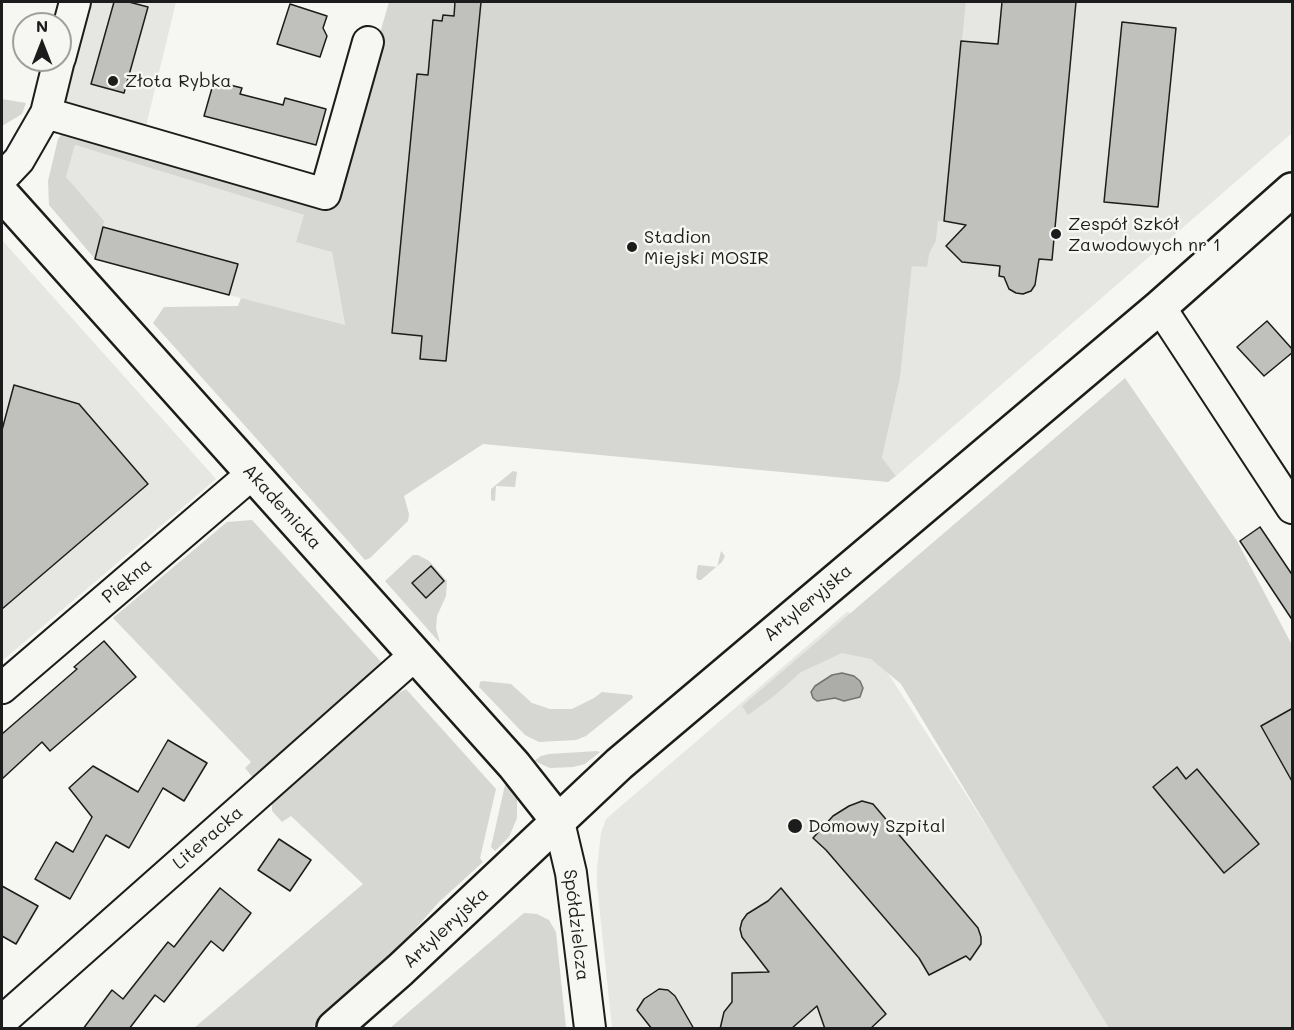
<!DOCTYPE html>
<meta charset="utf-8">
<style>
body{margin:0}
#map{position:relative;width:1294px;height:1030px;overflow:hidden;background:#f6f6f2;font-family:Mali,sans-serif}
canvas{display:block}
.frame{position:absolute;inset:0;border:3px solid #1c1c1c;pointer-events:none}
.north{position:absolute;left:12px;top:12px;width:60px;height:60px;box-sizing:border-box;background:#f6f6f2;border:2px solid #9f9f9c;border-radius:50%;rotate:0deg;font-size:16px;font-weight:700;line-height:24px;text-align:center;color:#1c1c1c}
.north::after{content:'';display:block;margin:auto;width:21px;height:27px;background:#1c1c1c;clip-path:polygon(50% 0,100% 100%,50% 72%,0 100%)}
</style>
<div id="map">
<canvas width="1294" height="1030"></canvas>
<div class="frame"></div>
<div class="north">N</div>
</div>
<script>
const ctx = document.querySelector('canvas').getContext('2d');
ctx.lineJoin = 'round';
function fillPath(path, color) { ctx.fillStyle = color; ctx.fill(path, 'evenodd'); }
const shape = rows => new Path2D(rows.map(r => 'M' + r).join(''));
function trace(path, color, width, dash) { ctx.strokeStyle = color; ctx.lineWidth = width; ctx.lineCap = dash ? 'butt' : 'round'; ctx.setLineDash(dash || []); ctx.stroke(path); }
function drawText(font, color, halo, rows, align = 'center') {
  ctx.font = font + ' Mali,sans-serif'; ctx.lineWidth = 5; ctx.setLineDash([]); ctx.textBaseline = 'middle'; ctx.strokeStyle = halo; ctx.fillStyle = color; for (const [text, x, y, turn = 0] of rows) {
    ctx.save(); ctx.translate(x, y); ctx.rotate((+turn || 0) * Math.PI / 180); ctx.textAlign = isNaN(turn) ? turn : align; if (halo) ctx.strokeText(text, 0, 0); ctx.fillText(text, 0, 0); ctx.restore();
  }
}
fillPath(shape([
 [90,2,176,2,146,126,64,103],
 [966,2,1292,2,1292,133,896,476,882,459,900,378,912,266,929,254,936,241,938,221,944,221],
 [75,145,304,215,332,252,345,326,95,259,103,227,66,177],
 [2,240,216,479,2,661],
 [848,611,1116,1028,612,1028,597,885,597,868,601,833,606,819]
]), '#e6e6e2');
fillPath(shape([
 [389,2,966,2,944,221,938,221,936,241,929,254,927,267,912,266,900,378,882,458,896,476,888,482,483,444,404,496,409,514,408,521,370,558,365,560,153,323,164,307,238,306,241,298,345,325,332,252,296,242,304,215,75,145,66,177,104,221,95,259,49,205,48,181,58,139,67,126,328,203,334,207,341,181,340,171],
 [2,99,26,103,22,114,2,126],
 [1125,378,1237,541,1292,645,1292,1028,1109,1028,901,684,871,659,842,653,801,672,774,696,748,715,742,706],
 [513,471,517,472,515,487,496,486,495,501,491,500,491,489],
 [252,520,383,664,254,779,245,768,251,762,113,618,227,522],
 [721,551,725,556,722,562,701,580,698,580,696,577,698,565,717,567],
 [413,555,418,555,429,561,447,581,446,596,437,616,436,628,440,643,385,581],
 [483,681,511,684,532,703,550,709,572,709,594,698,602,692,632,695,633,698,586,736,576,740,539,742,525,735,479,687,480,682],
 [406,689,496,789,480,858,483,862,439,902,379,970,312,1028,194,1028,363,884,291,816,282,822,272,811,272,800,395,695],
 [597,751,600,752,585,764,573,767,550,768,534,761,541,756,549,754],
 [509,783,517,799,517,818,509,837,495,851,491,847,505,785],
 [524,913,537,914,549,920,556,932,566,1028,390,1028]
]), '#d6d6d2');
const water = shape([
 [842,673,854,676,860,681,863,688,860,697,844,701,835,698,817,701,813,698,811,692,815,686,832,675,842,673]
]);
fillPath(water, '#acaca9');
trace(water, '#727271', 1.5);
const building = shape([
 [114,2,129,2,148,7,124,93,91,84,114,2],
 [455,2,481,2,446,361,420,359,422,336,392,333,417,74,428,75,433,20,442,21,443,15,454,16,455,2],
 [1002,2,1076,2,1052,260,1039,259,1035,285,1031,291,1023,294,1016,293,1009,289,1004,277,999,276,1000,266,962,262,946,246,966,225,944,221,961,41,998,44,1002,2],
 [290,4,327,16,323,28,327,36,320,57,277,44,290,4],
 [1122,22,1176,28,1158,207,1104,202,1122,22],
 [214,81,242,88,240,94,283,105,285,98,326,109,316,145,204,116,214,81],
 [103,227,238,264,229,295,95,259,103,227],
 [1267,321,1293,350,1293,352,1264,376,1237,347,1267,321],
 [14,385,79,404,148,484,2,609,2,430,14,385],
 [1260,527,1293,576,1293,621,1240,541,1260,527],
 [431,566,444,581,426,598,412,583,431,566],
 [104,641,136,677,50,751,42,742,2,779,2,734,77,669,74,667,104,641],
 [1293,708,1293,783,1261,726,1293,708],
 [168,740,207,763,184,801,163,788,129,848,106,835,70,899,35,879,56,842,73,852,92,817,69,788,93,766,138,792,168,740],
 [1177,767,1186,779,1197,769,1259,844,1224,873,1153,787,1177,767],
 [862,801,873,804,978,928,981,937,981,944,970,960,966,956,929,975,919,958,826,850,813,838,833,816,849,806,862,801],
 [279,839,311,860,290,891,258,870,279,839],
 [2,886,38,906,16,944,2,936,2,886],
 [220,888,251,913,223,951,211,941,164,1002,155,995,129,1029,83,1029,112,990,123,999,168,942,174,947,220,888],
 [781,888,886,1014,870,1029,825,1029,817,1006,791,1029,720,1029,724,1012,732,1002,732,973,769,972,742,937,740,929,742,921,747,914,768,901,781,888],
 [659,989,668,990,675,996,694,1029,652,1029,637,1010,644,999,659,989]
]);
fillPath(building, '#c0c0bd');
trace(building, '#1c1c1c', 1.5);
const street = shape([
 [60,58,75,2],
 [46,113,325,194,368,42],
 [2,178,19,160,46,113,59,60],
 [1160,307,1292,508],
 [2,688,252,474],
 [559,822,571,873,590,1028],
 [2,1021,415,655]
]);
const secondary = shape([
 [2,194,514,765,559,822],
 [334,1028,400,970,619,764,1160,307,1292,190]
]);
trace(street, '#1c1c1c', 34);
trace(secondary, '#1c1c1c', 38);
trace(street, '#f6f6f2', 30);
trace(secondary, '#f6f6f2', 33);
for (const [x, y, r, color] of [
 [113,81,6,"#1c1c1c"],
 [1056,234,6,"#1c1c1c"],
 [632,247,6,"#1c1c1c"],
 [795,826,8,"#1c1c1c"]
]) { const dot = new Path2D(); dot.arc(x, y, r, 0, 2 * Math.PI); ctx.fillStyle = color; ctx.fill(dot); trace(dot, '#f6f6f2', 2); }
drawText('18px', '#1c1c1c', '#f6f6f2', [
 ["Złota Rybka",125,81],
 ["Zespół Szkół",1068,224],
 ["Zawodowych nr 1",1068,245],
 ["Stadion",644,237],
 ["Miejski MOSIR",644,258],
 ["Domowy Szpital",808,826]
], 'left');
drawText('18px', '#1c1c1c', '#f6f6f2', [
 ["Akademicka",282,507,48],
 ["Piękna",127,581,-40],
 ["Artyleryjska",808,603,-40],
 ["Literacka",208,838,-41],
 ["Spółdzielcza",576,925,83],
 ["Artyleryjska",446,928,-43]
]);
</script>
